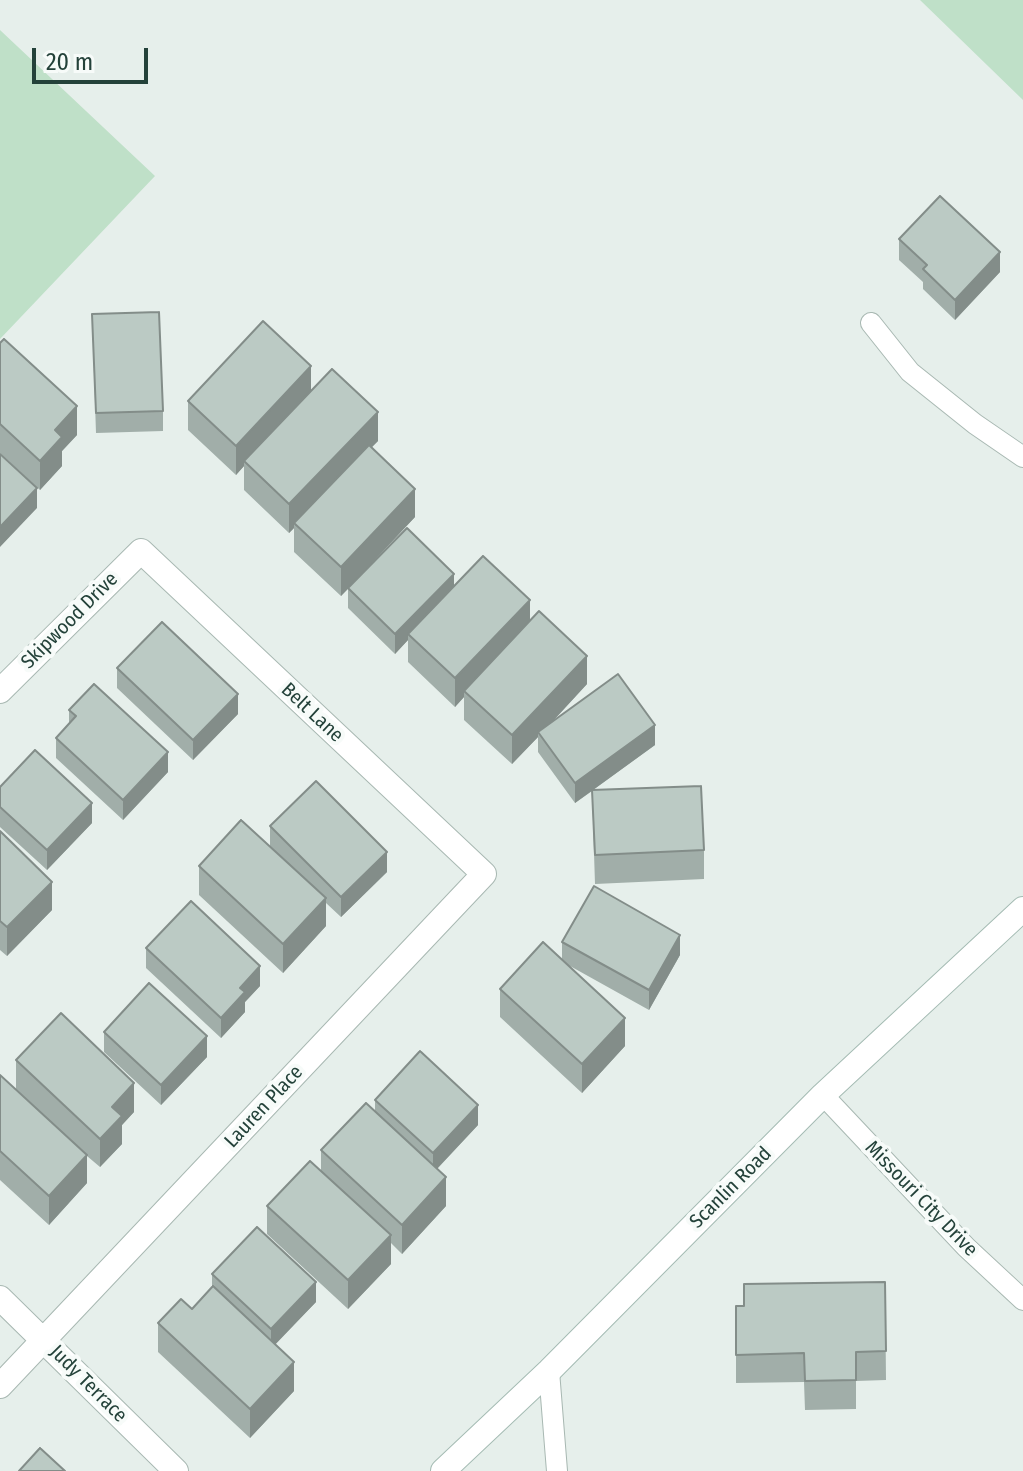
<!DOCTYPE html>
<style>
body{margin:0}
#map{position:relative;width:1023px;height:1471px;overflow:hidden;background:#e6efeb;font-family:"Fira Sans Condensed",sans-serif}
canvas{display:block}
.scale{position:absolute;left:32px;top:48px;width:116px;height:36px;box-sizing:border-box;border:4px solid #24423a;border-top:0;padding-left:10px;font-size:24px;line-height:28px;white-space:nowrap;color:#24423a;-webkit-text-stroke:6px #f7fbf9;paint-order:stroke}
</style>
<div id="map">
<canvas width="1023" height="1471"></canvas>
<div class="scale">20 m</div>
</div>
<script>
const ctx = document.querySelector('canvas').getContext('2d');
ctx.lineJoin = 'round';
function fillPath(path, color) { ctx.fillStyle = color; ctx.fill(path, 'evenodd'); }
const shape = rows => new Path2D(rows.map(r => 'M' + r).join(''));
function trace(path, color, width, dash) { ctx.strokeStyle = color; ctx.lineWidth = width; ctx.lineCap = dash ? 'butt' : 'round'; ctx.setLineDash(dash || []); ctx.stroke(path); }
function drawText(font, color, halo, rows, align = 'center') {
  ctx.font = font + ' "Fira Sans Condensed",sans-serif'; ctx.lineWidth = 8; ctx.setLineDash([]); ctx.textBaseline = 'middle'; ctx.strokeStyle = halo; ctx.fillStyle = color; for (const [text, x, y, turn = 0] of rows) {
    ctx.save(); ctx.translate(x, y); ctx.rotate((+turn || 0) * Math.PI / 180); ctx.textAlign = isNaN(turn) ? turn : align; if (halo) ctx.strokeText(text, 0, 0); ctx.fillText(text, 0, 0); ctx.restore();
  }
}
fillPath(shape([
 [920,0,1023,0,1023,100],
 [0,30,155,176,0,339]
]), '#bfe0c8');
const lane = shape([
 [871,323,910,372,975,424,1023,457],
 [823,1095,966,1247,1023,1300],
 [549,1371,557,1471]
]);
const street = shape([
 [0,691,141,551,484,874,0,1386],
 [0,1298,176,1471]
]);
const secondary = shape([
 [443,1471,549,1371,823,1095,1023,909]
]);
trace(lane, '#a8b8b2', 22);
trace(street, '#a8b8b2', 26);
trace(secondary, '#a4bbb3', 26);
trace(lane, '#fff', 20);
trace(street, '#fff', 24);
trace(secondary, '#fff', 24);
fillPath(shape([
 [899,239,1000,272,955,320,923,289,923,282,899,260],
 [92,314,163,411,163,431,96,433],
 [0,343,77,435,62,451,62,466,40,490,0,453],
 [311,391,378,441,371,447,415,517,363,572,454,586,530,621,587,684,553,721,655,745,593,790,704,850,704,879,595,884,592,791,575,803,538,752,538,737,512,764,464,720,464,697,455,707,408,662,408,640,395,654,348,608,348,589,341,596,294,552,294,528,289,533,244,490,244,466,236,475,188,430,188,401],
 [117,668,238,714,193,760,117,688],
 [69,710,168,772,123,820,56,758,56,738,69,724],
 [0,787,92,823,47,870,0,827],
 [270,826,387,872,341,917,326,903,326,926,283,973,199,895,199,866,270,846],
 [0,831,52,910,7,956,0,950],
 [562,942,680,955,649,1010,570,966,625,1046,582,1093,500,1017,500,989,562,959],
 [146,948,260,986,245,1002,245,1012,221,1038,146,968],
 [104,1032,207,1057,161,1105,104,1052],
 [16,1060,134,1112,122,1125,122,1144,100,1167,87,1156,87,1183,49,1225,0,1180,0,1075,54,1125,16,1089],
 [375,1100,478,1125,437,1169,446,1206,402,1254,391,1243,391,1264,348,1309,267,1234,267,1206,321,1171,321,1150,375,1111],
 [212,1274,316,1302,275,1344,294,1391,250,1438,158,1352,158,1323,192,1309,212,1288],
 [885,1282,886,1380,856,1381,856,1409,805,1410,804,1382,736,1383,736,1306,744,1306]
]), '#a1aea9');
fillPath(shape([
 [1000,252,1000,272,955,320,955,300],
 [311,366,311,395,244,461,244,466,236,475,236,446],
 [77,406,77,435,62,451,62,466,40,490,40,461,55,430],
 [378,412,378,441,296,526,294,523,294,528,289,533,289,504],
 [37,488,37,508,0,547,0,527],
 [415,489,415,517,341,596,341,567],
 [454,574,454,594,408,634,408,640,395,654,395,634],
 [530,600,530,629,464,691,464,697,455,707,455,678],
 [587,656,587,684,540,735,538,732,538,737,512,764,512,735],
 [238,694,238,714,193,760,193,740],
 [655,725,655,745,575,803,575,783],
 [168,752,168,772,123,820,123,800],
 [92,803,92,823,47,870,47,850],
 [387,852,387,872,341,917,341,897],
 [52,882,52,910,7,956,7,927],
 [326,898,326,926,283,973,283,944],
 [680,935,680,955,649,1010,649,990],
 [260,966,260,986,245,1002,245,1012,221,1038,221,1018,240,988],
 [625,1018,625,1046,582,1093,582,1064],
 [207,1036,207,1057,161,1105,161,1085],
 [134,1083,134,1112,122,1125,122,1144,100,1167,100,1139,112,1107],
 [478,1105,478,1125,433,1173,433,1153],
 [87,1155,87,1183,49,1225,49,1196],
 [446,1177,446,1206,402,1254,402,1225],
 [391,1235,391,1264,348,1309,348,1280],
 [316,1282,316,1302,271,1349,271,1329],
 [294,1362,294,1391,250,1438,250,1409]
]), '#838d89');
const building = shape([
 [940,196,1000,252,955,300,923,269,927,265,899,239,940,196],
 [159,312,163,411,96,413,92,314,159,312],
 [263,321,311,366,236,446,188,401,263,321],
 [4,339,77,406,55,430,62,437,40,461,0,424,0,343,4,339],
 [332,369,378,412,289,504,244,461,332,369],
 [369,445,415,489,341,567,294,523,369,445],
 [0,454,37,488,0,527,0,454],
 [407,528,454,574,395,634,348,588,407,528],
 [483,556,530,600,455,678,408,634,483,556],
 [539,611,587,656,512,735,464,691,539,611],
 [162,622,238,694,193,740,117,668,162,622],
 [618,674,655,725,575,783,538,732,618,674],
 [94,684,168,752,123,800,56,738,76,716,69,710,94,684],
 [35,750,92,803,47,850,0,807,0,787,35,750],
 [316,781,387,852,341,897,270,826,316,781],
 [701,786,704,850,595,855,592,790,701,786],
 [241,820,326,898,283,944,199,866,241,820],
 [0,831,52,882,7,927,0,921,0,831],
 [594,886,680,935,649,990,562,942,594,886],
 [191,901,260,966,240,988,245,992,221,1018,146,948,191,901],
 [543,942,625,1018,582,1064,500,989,543,942],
 [149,983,207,1036,161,1085,104,1032,149,983],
 [61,1013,134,1083,112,1107,122,1116,100,1139,16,1060,61,1013],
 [420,1051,478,1105,433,1153,375,1100,420,1051],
 [0,1075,87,1155,49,1196,0,1151,0,1075],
 [366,1103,446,1177,402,1225,321,1150,366,1103],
 [310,1161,391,1235,348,1280,267,1206,310,1161],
 [257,1227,316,1282,271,1329,212,1274,257,1227],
 [885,1282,886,1351,856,1352,856,1380,805,1381,804,1353,736,1355,736,1306,744,1306,744,1284,885,1282],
 [213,1286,294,1362,250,1409,158,1323,181,1299,192,1309,213,1286],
 [40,1448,65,1471,19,1471,40,1448]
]);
fillPath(building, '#bbcac4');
trace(building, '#838d89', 2);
drawText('20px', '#24423a', '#f7fbf9', [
 ["Skipwood Drive",70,621,-45],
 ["Belt Lane",312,713,43],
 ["Lauren Place",264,1107,-47],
 ["Scanlin Road",731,1188,-45],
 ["Missouri City Drive",921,1199,46],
 ["Judy Terrace",88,1384,45]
]);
</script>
